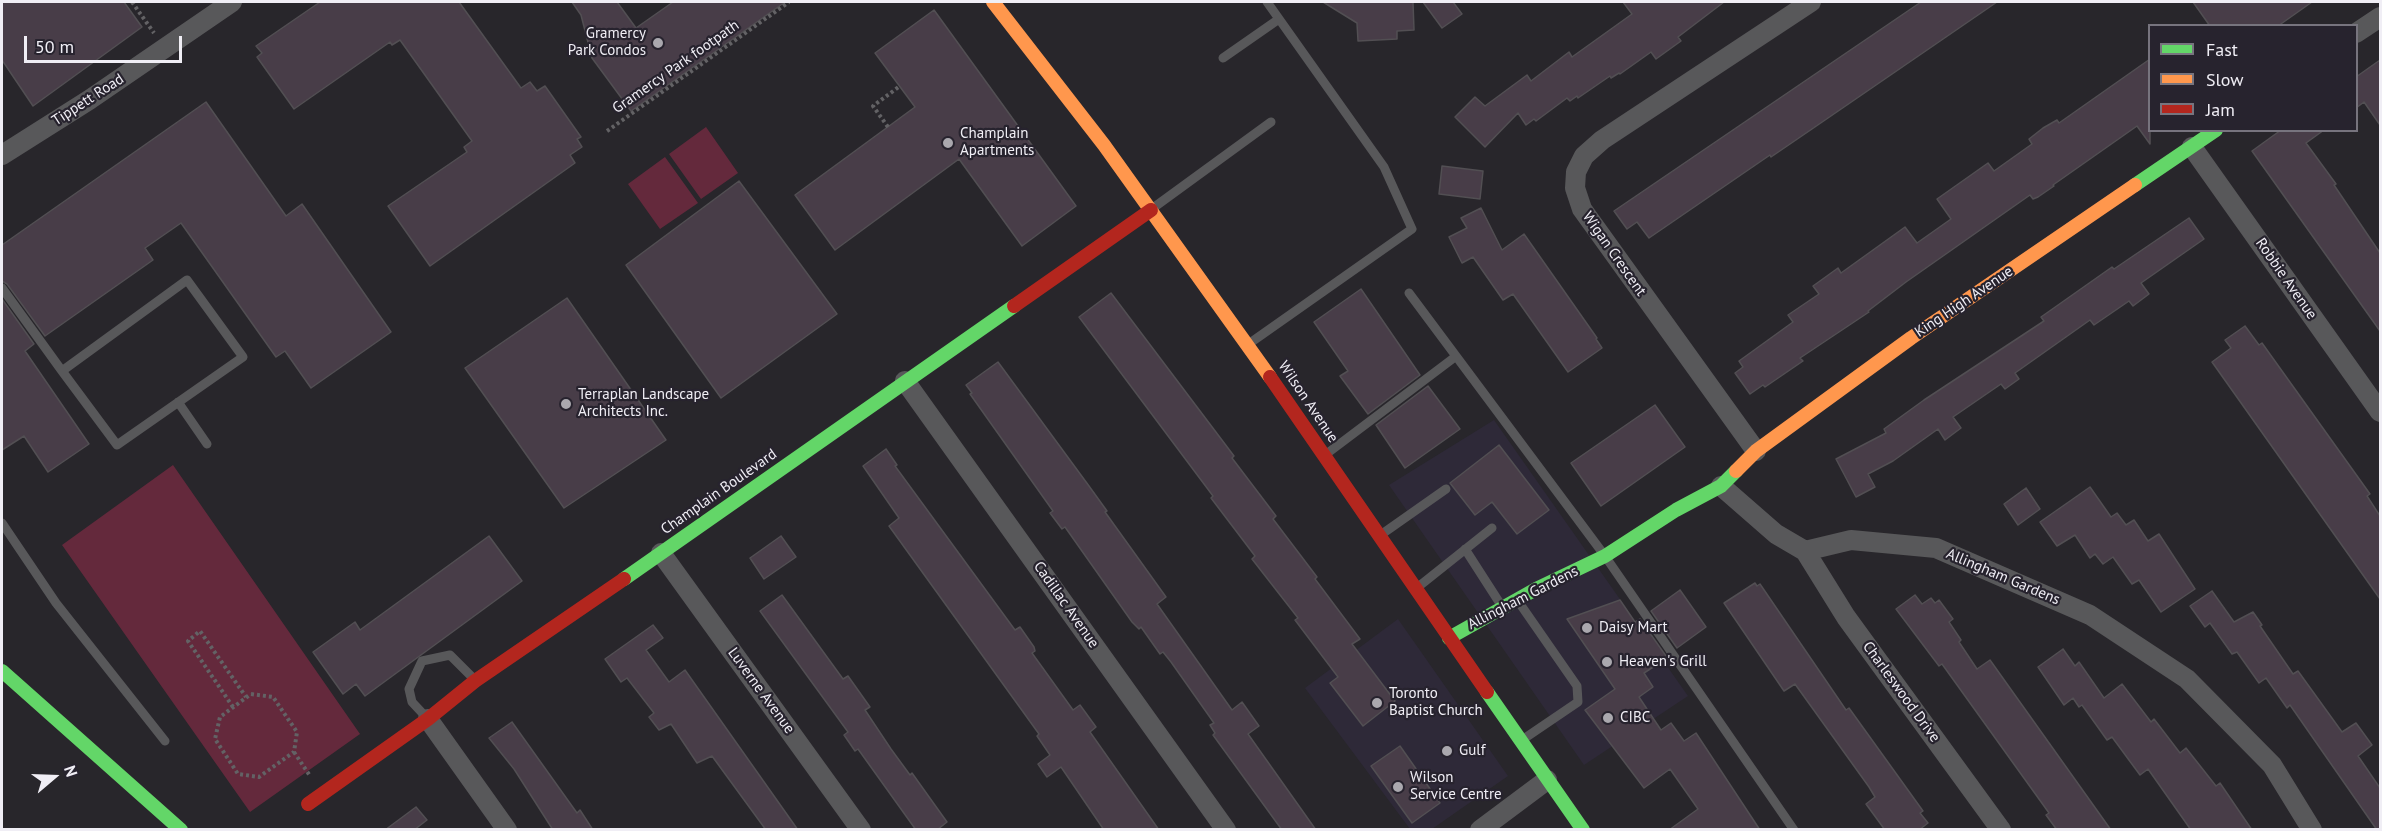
<!DOCTYPE html>
<style>
body{margin:0}
#map{position:relative;width:2382px;height:831px;overflow:hidden;background:#28262b;font-family:"PT Sans",sans-serif}
canvas{display:block}
.frame{position:absolute;inset:0;border:3px solid #f0eef5;pointer-events:none}
.legend{position:absolute;left:2148px;top:24px;width:210px;height:108px;box-sizing:border-box;background:#27232e;border:2px solid #77747e;margin:0;padding:8px 10px;list-style:none;font-size:18px;color:#f0eef5}
.legend li{display:flex;align-items:center;gap:12px;height:30px}
.legend b{width:30px;border:2px solid #77747e}
.north{position:absolute;left:24px;top:747px;width:60px;height:60px;-webkit-text-stroke:4px #27232e;paint-order:stroke;rotate:71deg;font-size:16px;font-weight:700;line-height:24px;text-align:center;color:#f0eef5}
.north::after{content:'';display:block;margin:auto;width:21px;height:27px;background:#f0eef5;clip-path:polygon(50% 0,100% 100%,50% 72%,0 100%)}
.scale{position:absolute;left:24px;top:36px;width:158px;height:27px;box-sizing:border-box;border:3px solid #f0eef5;border-top:0;padding-left:8px;font-size:18px;line-height:21px;white-space:nowrap;color:#f0eef5;-webkit-text-stroke:4px #27232e;paint-order:stroke}
</style>
<div id="map">
<canvas width="2382" height="831"></canvas>
<div class="frame"></div>
<ul class="legend">
<li><b style="height:8px;background:#63d668"></b>Fast</li>
<li><b style="height:8px;background:#ff974d"></b>Slow</li>
<li><b style="height:8px;background:#b3261e"></b>Jam</li>
</ul>
<div class="north">N</div>
<div class="scale">50 m</div>
</div>
<script>
const ctx = document.querySelector('canvas').getContext('2d');
ctx.lineJoin = 'round';
function fillPath(path, color) { ctx.fillStyle = color; ctx.fill(path, 'evenodd'); }
const shape = rows => new Path2D(rows.map(r => 'M' + r).join(''));
function trace(path, color, width, dash) { ctx.strokeStyle = color; ctx.lineWidth = width; ctx.lineCap = dash ? 'butt' : 'round'; ctx.setLineDash(dash || []); ctx.stroke(path); }
function drawText(font, color, halo, rows, align = 'center') {
  ctx.font = font + ' "PT Sans",sans-serif'; ctx.lineWidth = 4.5; ctx.setLineDash([]); ctx.textBaseline = 'middle'; ctx.strokeStyle = halo; ctx.fillStyle = color; for (const [text, x, y, turn = 0] of rows) {
    ctx.save(); ctx.translate(x, y); ctx.rotate((+turn || 0) * Math.PI / 180); ctx.textAlign = isNaN(turn) ? turn : align; if (halo) ctx.strokeText(text, 0, 0); ctx.fillText(text, 0, 0); ctx.restore();
  }
}
fillPath(shape([
 [1494,420,1688,696,1584,765,1389,485],
 [1398,619,1508,776,1432,829,1410,829,1305,688]
]), '#2e2938');
fillPath(shape([
 [706,127,738,173,701,199,669,154],
 [665,157,698,203,660,229,628,184],
 [173,465,360,734,250,812,62,545]
]), '#64293c');
const building = shape([
 [2,2,124,2,142,27,33,106,2,60,2,2],
 [320,2,459,2,521,88,530,82,537,91,545,86,581,137,577,139,582,147,570,155,575,163,430,266,388,206,467,152,464,147,472,141,400,40,392,45,390,42,294,109,257,57,262,53,256,46,320,2],
 [572,2,617,2,636,28,673,2,785,2,631,111,592,58,581,15,572,2],
 [1323,2,1413,2,1414,30,1397,31,1397,39,1358,41,1357,23,1323,2],
 [1423,2,1453,2,1462,14,1442,28,1423,2],
 [1623,2,1724,2,1678,37,1681,41,1656,59,1651,52,1620,74,1619,73,1611,78,1610,76,1578,98,1577,96,1570,101,1567,98,1536,121,1534,119,1526,125,1518,113,1485,147,1455,117,1475,97,1485,106,1527,75,1531,81,1569,52,1572,57,1632,14,1623,2],
 [1921,2,1997,2,1812,129,1771,157,1770,155,1649,238,1637,222,1627,229,1614,211,1921,2],
 [2193,2,2312,2,2278,26,2210,26,2193,2],
 [934,10,1076,206,1022,246,959,159,835,250,795,195,915,107,875,53,934,10],
 [2150,59,2150,144,2137,126,2053,185,2054,186,2038,197,2033,199,2030,195,1906,282,1868,311,1869,312,1800,358,1803,361,1765,387,1763,385,1750,394,1735,373,1743,367,1739,361,1793,322,1788,315,1819,294,1813,286,1838,268,1841,273,1905,227,1917,243,1951,219,1937,199,1988,163,1994,171,2032,144,2029,139,2043,128,2057,120,2059,123,2150,59],
 [2380,60,2380,125,2364,102,2356,108,2356,77,2380,60],
 [206,102,286,216,302,204,391,332,311,388,285,351,276,357,181,223,145,248,153,260,45,336,7,284,2,281,2,245,206,102],
 [2281,130,2324,130,2306,143,2336,184,2334,185,2380,253,2380,331,2252,151,2281,130],
 [1442,166,1483,171,1480,199,1439,194,1442,166],
 [739,181,837,314,721,398,626,265,739,181],
 [1481,208,1502,250,1524,234,1597,338,1596,339,1602,348,1568,372,1513,294,1503,300,1473,257,1462,263,1449,237,1467,228,1461,218,1481,208],
 [2189,218,2204,239,2141,283,2149,294,2133,306,2129,301,2094,325,2090,320,2015,373,2019,379,2005,389,2001,384,1953,417,1961,428,1945,440,1938,429,1893,461,1868,474,1875,487,1856,497,1836,459,1886,433,1884,429,1924,400,2044,321,2041,317,2112,267,2114,269,2189,218],
 [1361,289,1420,375,1368,414,1340,376,1348,371,1314,322,1361,289],
 [1111,293,1234,456,1232,458,1276,516,1273,519,1317,577,1315,579,1360,639,1352,644,1395,701,1363,726,1330,683,1338,677,1295,620,1298,618,1252,559,1255,556,1211,498,1213,496,1079,317,1111,293],
 [567,298,666,440,564,508,465,368,567,298],
 [2,299,34,344,25,351,89,444,48,472,24,436,2,450,2,299],
 [2245,326,2259,345,2262,343,2370,494,2367,496,2380,516,2380,599,2212,362,2231,348,2225,340,2245,326],
 [998,362,1089,486,1107,511,1105,512,1166,597,1157,604,1232,710,1242,702,1259,726,1248,734,1316,830,1282,830,1213,735,1215,733,1210,725,1214,723,1171,662,1163,652,1160,654,1141,627,1139,629,1132,622,1065,527,1062,529,1050,513,1053,511,970,394,972,393,966,385,998,362],
 [1428,386,1460,429,1405,468,1376,425,1428,386],
 [1655,405,1685,447,1601,506,1571,463,1655,405],
 [1499,445,1549,510,1517,534,1492,502,1475,515,1450,483,1499,445],
 [886,449,897,465,895,466,1015,630,1020,627,1034,647,1035,651,1032,653,1073,710,1080,705,1096,727,1090,732,1159,830,1104,830,1061,767,1047,777,1038,764,1050,755,1037,736,1039,734,889,526,899,518,863,466,886,449],
 [2090,487,2111,517,2117,513,2126,525,2134,520,2148,541,2159,534,2195,589,2161,612,2139,580,2132,584,2113,557,2103,564,2095,554,2090,558,2075,535,2057,546,2040,522,2090,487],
 [2026,488,2040,509,2018,525,2004,504,2026,488],
 [489,536,522,581,365,696,356,684,343,694,313,652,355,622,360,630,489,536],
 [781,536,796,557,764,579,750,558,781,536],
 [1755,583,1757,586,1760,584,1846,710,1849,708,1923,811,1920,813,1928,823,1919,830,1885,830,1866,804,1875,797,1869,787,1795,684,1784,691,1724,603,1755,583],
 [1680,590,1706,627,1677,648,1651,611,1680,590],
 [2212,591,2234,622,2253,612,2262,625,2260,626,2293,674,2298,671,2342,732,2356,723,2372,745,2358,756,2380,788,2380,830,2377,830,2290,705,2287,708,2266,678,2259,683,2237,652,2232,654,2210,623,2205,627,2190,606,2212,591],
 [782,595,843,679,848,676,870,707,865,710,891,749,910,775,912,773,947,822,937,830,916,830,858,749,855,751,844,735,848,732,760,611,782,595],
 [1915,595,1922,604,1931,598,1935,603,1939,600,1953,619,1949,622,1961,640,1959,642,1977,669,1990,660,2111,830,2057,830,2046,815,2049,813,1942,664,1939,666,1896,609,1915,595],
 [1620,600,1635,622,1640,619,1666,656,1660,660,1661,662,1644,673,1653,687,1639,697,1661,730,1671,723,1684,741,1696,733,1760,830,1669,830,1698,809,1670,769,1644,788,1585,710,1615,689,1567,619,1620,600],
 [653,625,663,638,646,650,669,682,685,670,798,830,766,830,712,756,697,763,671,724,659,730,649,717,654,713,627,678,621,682,605,659,653,625],
 [2063,649,2075,666,2079,662,2104,698,2122,684,2151,722,2154,719,2180,753,2186,748,2216,786,2220,783,2252,830,2191,830,2148,769,2140,775,2112,737,2107,740,2082,705,2079,707,2073,698,2064,705,2038,667,2063,649],
 [512,722,577,813,580,810,593,830,553,830,514,769,489,738,512,722],
 [1400,746,1440,803,1412,823,1371,766,1400,746],
 [416,807,427,820,414,830,385,830,416,807]
]);
fillPath(building, '#483d48');
trace(building, '#524f53', 1.5);
trace(shape([
 [132,2,154,33],
 [888,127,873,106,900,86],
 [607,131,789,2],
 [251,694,273,697,297,732,294,752,259,777,238,774,215,739,220,717,251,694],
 [233,707,188,641,200,631,246,697],
 [294,752,310,776]
]), '#636265', 4, [3, 3]);
trace(shape([
 [1223,58,1279,19],
 [1153,208,1271,122],
 [2,288,62,371,117,445,243,357,187,280,62,371],
 [1409,293,1605,556,1794,830],
 [1250,343,1412,229,1384,167,1267,2],
 [178,402,207,444],
 [1325,455,1455,357],
 [2,523,56,603,165,741],
 [1382,534,1446,489],
 [1465,549,1501,605],
 [1418,587,1492,528],
 [1518,601,1577,686,1578,702,1522,740],
 [426,717,412,702,409,689,422,661,450,655,474,679]
]), '#58585a', 9);
trace(shape([
 [2356,33,2380,17],
 [2192,147,2380,412],
 [2,155,89,100,232,2],
 [905,381,1226,830],
 [1756,451,1582,209,1575,188,1576,172,1584,156,1602,140,1811,2],
 [1721,486,1776,534,1805,551,1851,540,1936,548,2090,615,2187,679,2272,765,2312,830],
 [1805,551,1846,617,2001,830],
 [661,553,861,830],
 [428,719,507,830],
 [1480,830,1547,780]
]), '#58585a', 20);
trace(shape([
 [2135,185,2216,130],
 [624,579,1014,306],
 [1449,638,1536,589,1605,556,1676,510,1721,486,1736,471],
 [2,671,181,830],
 [1487,692,1583,830]
]), '#63d668', 14);
trace(shape([
 [993,2,1104,145,1270,377],
 [1736,471,1756,451,1911,338,2135,185]
]), '#ff974d', 14);
trace(shape([
 [1014,306,1151,210],
 [1270,377,1487,692],
 [308,804,428,719,475,681,624,579]
]), '#b3261e', 14);
for (const [x, y, r, color] of [
 [658,43,6,"#aaa8ae"],
 [948,143,6,"#aaa8ae"],
 [566,404,6,"#aaa8ae"],
 [1587,628,6,"#aaa8ae"],
 [1607,662,6,"#aaa8ae"],
 [1377,703,6,"#aaa8ae"],
 [1608,718,6,"#aaa8ae"],
 [1447,751,6,"#aaa8ae"],
 [1398,787,6,"#aaa8ae"]
]) { const dot = new Path2D(); dot.arc(x, y, r, 0, 2 * Math.PI); ctx.fillStyle = color; ctx.fill(dot); trace(dot, '#27232e', 2); }
drawText('15px', '#f0eef5', '#27232e', [
 ["Gramercy",646,34,"right"],
 ["Park Condos",646,51,"right"],
 ["Champlain",960,134],
 ["Apartments",960,151],
 ["Terraplan Landscape",578,395],
 ["Architects Inc.",578,412],
 ["Daisy Mart",1599,628],
 ["Heaven's Grill",1619,662],
 ["Toronto",1389,694],
 ["Baptist Church",1389,711],
 ["CIBC",1620,718],
 ["Gulf",1459,751],
 ["Wilson",1410,778],
 ["Service Centre",1410,795]
], 'left');
drawText('15px', '#f0eef5', '#27232e', [
 ["Gramercy Park footpath",676,67,-35],
 ["Tippett Road",88,100,-33],
 ["Wigan Crescent",1614,254,55],
 ["Robbie Avenue",2286,279,55],
 ["King High Avenue",1964,302,-34],
 ["Wilson Avenue",1308,402,56],
 ["Champlain Boulevard",719,492,-35],
 ["Allingham Gardens",2003,577,23],
 ["Allingham Gardens",1523,598,-27],
 ["Cadillac Avenue",1066,605,55],
 ["Luverne Avenue",761,691,54],
 ["Charleswood Drive",1901,692,54]
]);
</script>
